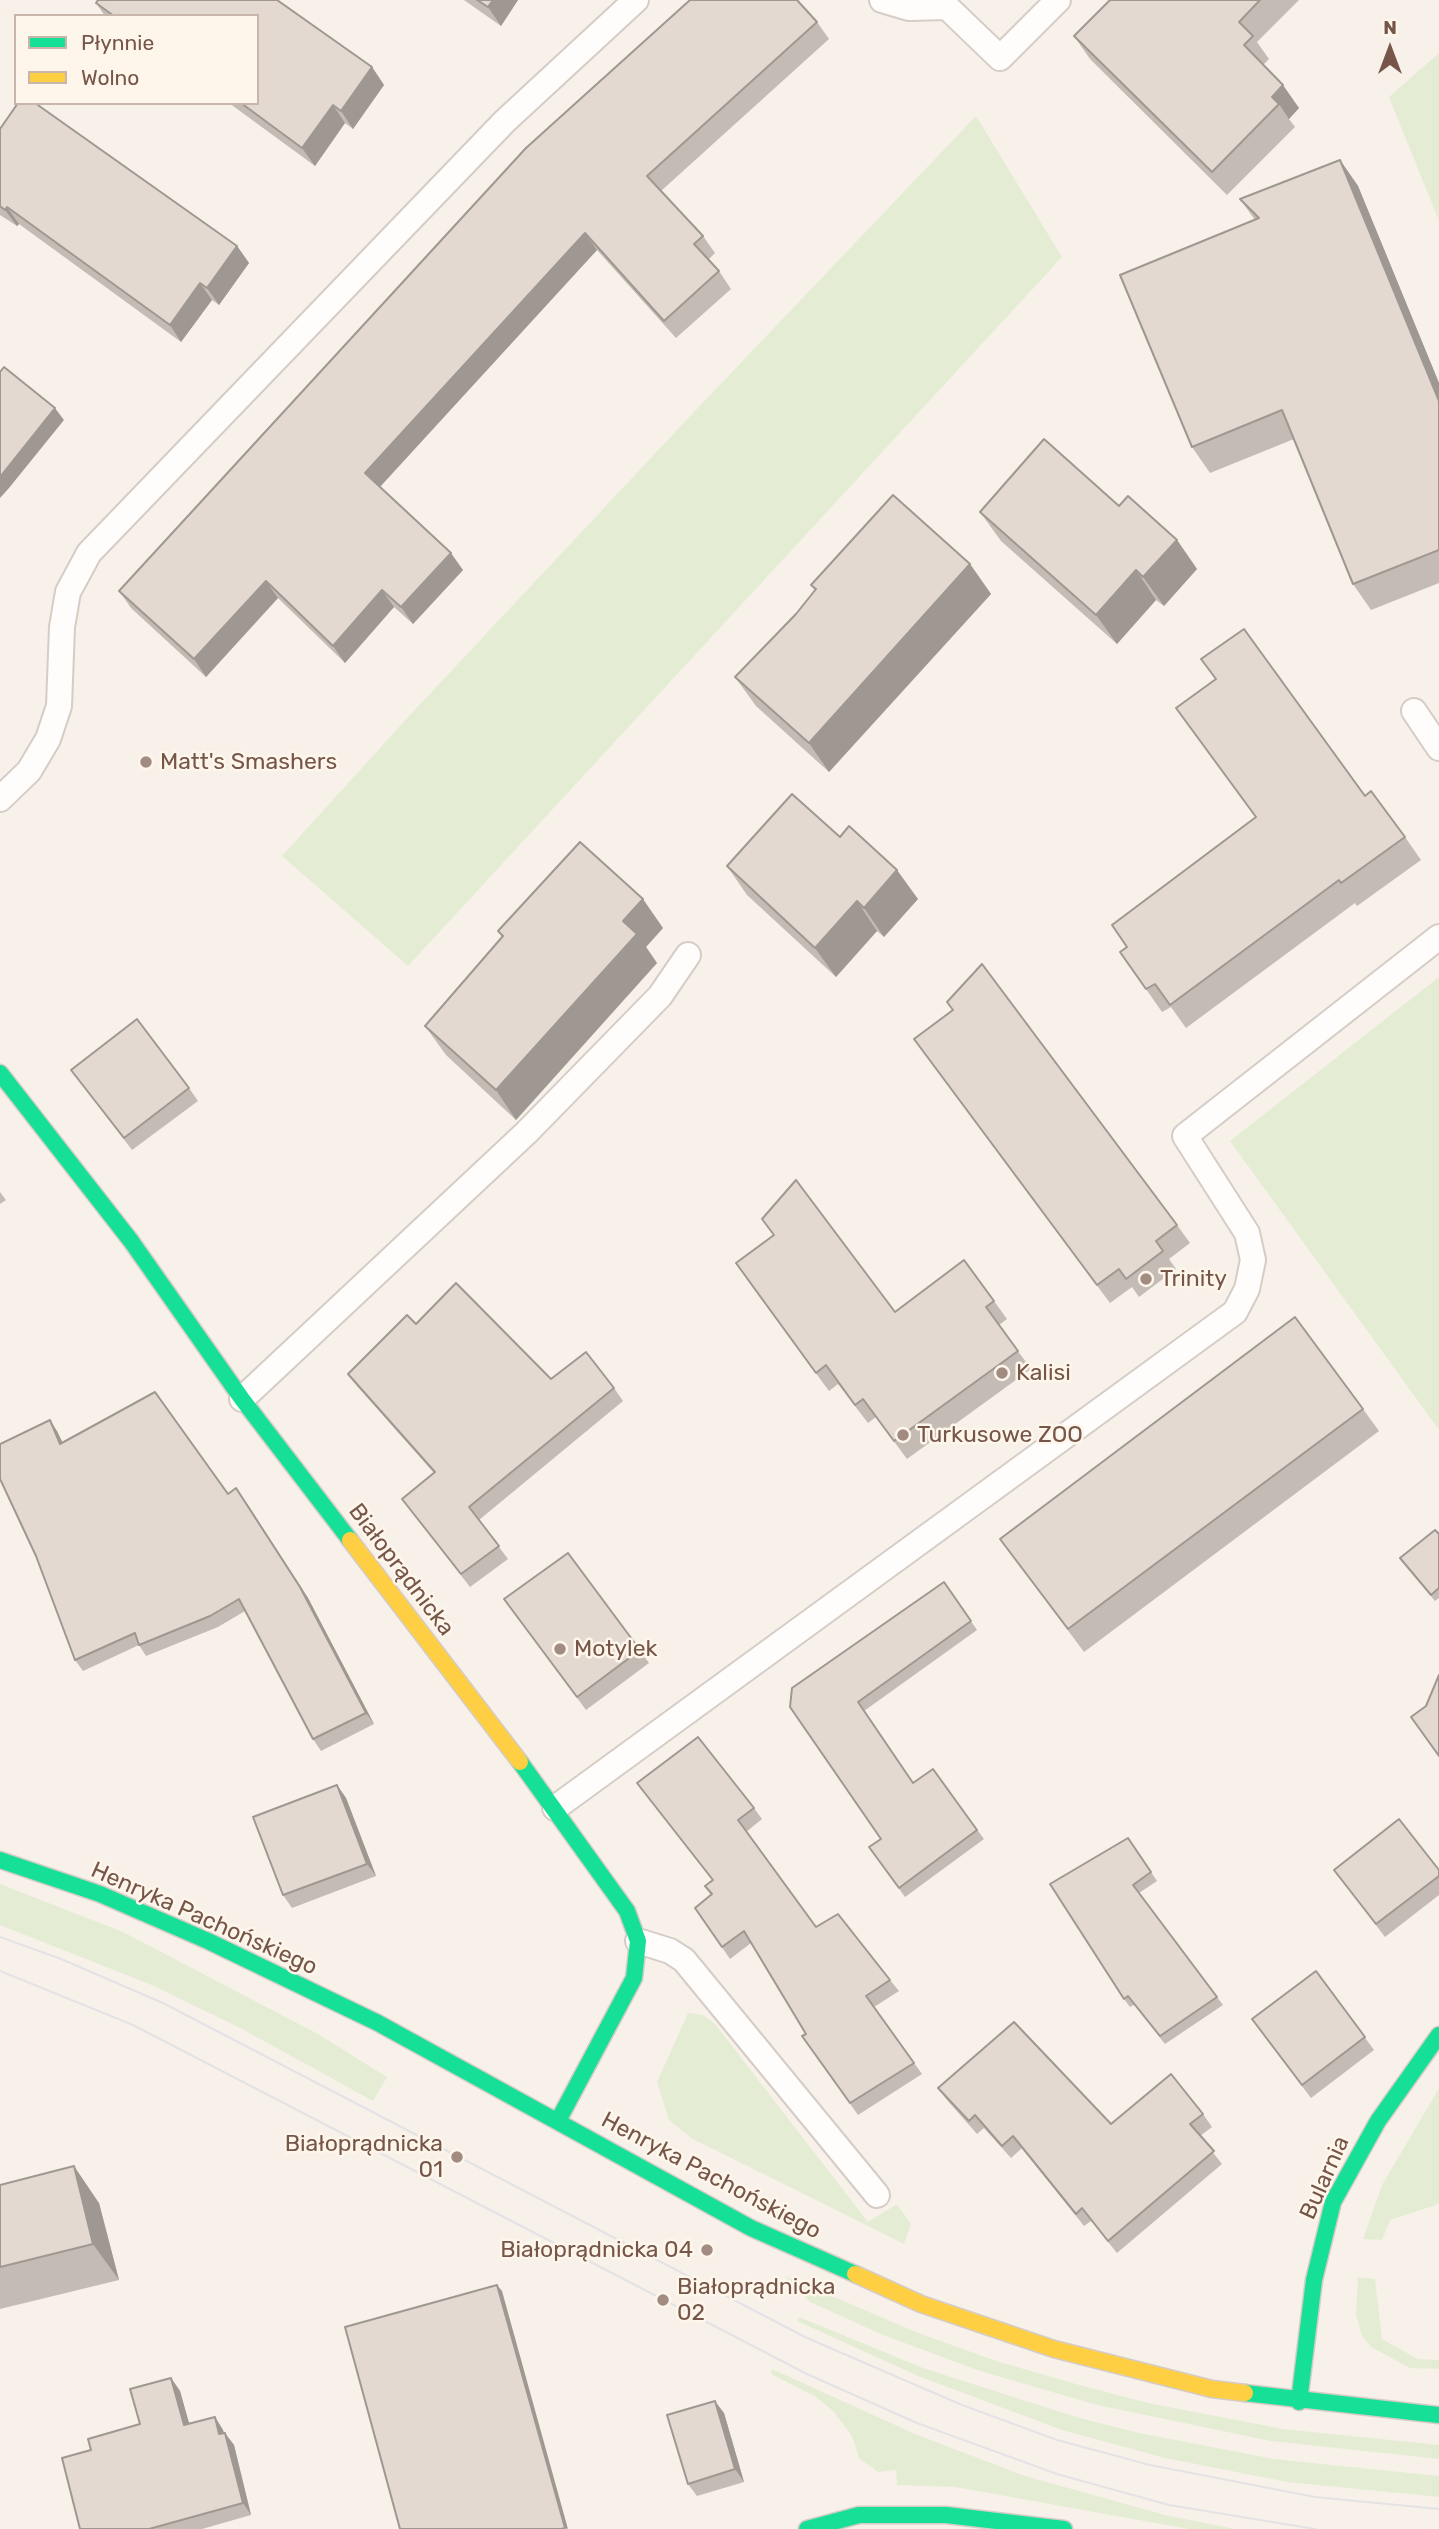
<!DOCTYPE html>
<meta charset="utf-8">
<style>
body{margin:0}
#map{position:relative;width:1439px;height:2529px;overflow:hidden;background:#f7f1ea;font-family:Rubik,sans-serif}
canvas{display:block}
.legend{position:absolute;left:14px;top:14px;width:245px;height:91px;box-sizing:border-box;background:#fff6eb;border:2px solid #c8b6aa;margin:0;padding:9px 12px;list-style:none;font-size:21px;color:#755649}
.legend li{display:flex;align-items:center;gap:14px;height:35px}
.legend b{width:35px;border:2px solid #c8b6aa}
.north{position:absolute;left:1355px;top:14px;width:70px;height:70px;-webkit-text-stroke:5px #fff6eb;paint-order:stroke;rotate:0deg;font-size:19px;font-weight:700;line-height:28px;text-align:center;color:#755649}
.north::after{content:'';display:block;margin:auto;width:24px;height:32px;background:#755649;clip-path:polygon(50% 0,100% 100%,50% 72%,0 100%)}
</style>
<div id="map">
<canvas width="1439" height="2529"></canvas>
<ul class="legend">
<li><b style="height:9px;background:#16e098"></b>Płynnie</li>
<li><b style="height:9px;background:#ffcf43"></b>Wolno</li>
</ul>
<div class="north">N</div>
</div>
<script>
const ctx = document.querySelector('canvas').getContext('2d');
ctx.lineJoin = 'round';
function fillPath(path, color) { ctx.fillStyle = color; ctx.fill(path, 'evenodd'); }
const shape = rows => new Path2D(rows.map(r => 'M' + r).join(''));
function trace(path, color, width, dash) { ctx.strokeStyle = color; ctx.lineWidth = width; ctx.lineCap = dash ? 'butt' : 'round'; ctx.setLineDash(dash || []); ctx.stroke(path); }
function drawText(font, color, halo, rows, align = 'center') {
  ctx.font = font + ' Rubik,sans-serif'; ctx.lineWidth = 5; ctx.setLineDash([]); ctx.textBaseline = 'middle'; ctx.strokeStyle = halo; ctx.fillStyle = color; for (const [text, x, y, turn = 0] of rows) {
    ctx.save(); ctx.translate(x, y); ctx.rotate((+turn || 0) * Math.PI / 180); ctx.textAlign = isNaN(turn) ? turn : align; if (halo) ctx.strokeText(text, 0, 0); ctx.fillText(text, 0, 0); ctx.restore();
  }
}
fillPath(shape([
 [1439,53,1439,221,1389,97],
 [976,116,1062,257,408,966,282,856,410,715,693,413],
 [1439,977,1439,1430,1230,1141],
 [0,1884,123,1932,318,2034,387,2077,373,2101,244,2030,154,1986,0,1925],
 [688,2013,703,2015,715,2024,868,2222,897,2204,911,2224,904,2244,691,2138,669,2120,657,2082],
 [1439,2088,1439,2204,1390,2220,1382,2240,1363,2239,1382,2185],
 [785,2276,916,2332,996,2361,1083,2386,1148,2403,1283,2429,1439,2445,1439,2459,1271,2441,1097,2405,980,2371,883,2335,810,2302],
 [1358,2277,1375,2279,1382,2339,1418,2359,1439,2360,1439,2369,1410,2368,1371,2347,1362,2336,1356,2315],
 [799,2317,923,2368,1076,2417,1139,2433,1274,2459,1439,2476,1439,2497,1287,2482,1165,2458,1062,2430,918,2376,797,2321],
 [772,2369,915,2434,1025,2476,1165,2515,1235,2529,1189,2529,955,2487,897,2485,896,2470,878,2472,859,2458,852,2436,834,2412,816,2397,771,2374]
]), '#e4edd4');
const lane = shape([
 [882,0,909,8,947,7,1000,58,1058,0],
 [1414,711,1439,748],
 [0,799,29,771,48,739,59,706,62,627,68,592,89,553,505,121,636,0],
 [242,1399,526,1133,660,996,688,955],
 [555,1808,1235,1312,1247,1289,1253,1260,1247,1233,1185,1136,1439,937],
 [638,1941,670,1951,684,1960,877,2195]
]);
const fast = shape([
 [0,1073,131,1241,242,1399,350,1540],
 [520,1762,627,1911,638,1941,634,1978,559,2119],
 [0,1860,100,1894,208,1941,378,2023,751,2228,855,2274],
 [1245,2393,1439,2415],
 [1299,2402,1314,2280,1333,2202,1378,2121,1439,2035],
 [807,2529,859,2515,946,2515,1064,2529]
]);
const slow = shape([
 [350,1540,520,1762],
 [855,2274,921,2304,1054,2349,1212,2389,1245,2393]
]);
trace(lane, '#d6ccc6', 28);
trace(fast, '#d6ccc6', 19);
trace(slow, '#d6ccc6', 19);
trace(lane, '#fefdfc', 24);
trace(fast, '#16e098', 16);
trace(slow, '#ffcf43', 16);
trace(shape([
 [0,1937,61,1959,163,2003,807,2338,962,2405,1057,2440,1150,2465,1315,2497,1439,2509],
 [0,1971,133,2025,807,2374,917,2423,1057,2474,1169,2505,1315,2529]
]), '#e4e2e4', 2);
fillPath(shape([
 [98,0,277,0,372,67,384,85,353,129,345,123,315,166,229,103,257,103,257,16,105,16,96,3],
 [464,0,518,0,501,26],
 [1110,0,1299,0,1257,42,1269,59,1263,65,1299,108,1289,119,1295,127,1227,195,1090,59,1074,36],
 [817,22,829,39,661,191,703,236,715,253,708,260,719,271,731,289,676,338,597,250,380,487,463,570,413,624,394,607,345,663,278,598,206,677,131,608,119,591],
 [0,129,237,246,249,263,219,305,212,300,181,342,19,224,17,226,0,215],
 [1340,160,1358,186,1439,383,1439,583,1371,610,1353,584,1294,439,1210,473,1192,447,1255,220,1240,199],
 [1119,506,1177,540,1197,569,1164,606,1156,600,1117,644,1001,541,980,512],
 [970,564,991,594,829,772,756,706,735,677,796,614,815,591,811,585],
 [1176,708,1365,796,1405,837,1421,860,1357,906,1355,903,1186,1028,1171,1007,1162,1012,1120,952,1127,947,1256,817],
 [840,837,918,899,884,937,877,931,836,977,747,895,727,866],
 [663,928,646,947,657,963,516,1120,446,1055,425,1026,502,937,498,931],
 [914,1039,1177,1225,1190,1243,1169,1259,1176,1269,1139,1297,1132,1287,1110,1303],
 [71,1070,189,1088,198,1101,132,1150],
 [0,1192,6,1200,0,1204],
 [748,1281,895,1312,994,1301,1007,1319,999,1325,1031,1369,907,1459,876,1417,868,1423,838,1384,829,1391],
 [416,1324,551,1379,614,1388,623,1401,479,1520,508,1559,470,1587,402,1499,434,1473,357,1386,348,1374],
 [1363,1409,1379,1431,1084,1652,1000,1539],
 [57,1431,63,1443,244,1499,308,1598,374,1724,321,1751,313,1739,245,1611,218,1627,146,1656,139,1645,83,1671,75,1660],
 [1439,1534,1439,1598,1435,1601,1400,1558],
 [568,1553,649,1663,586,1710,504,1599],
 [944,1582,977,1630,864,1711,913,1783,933,1769,984,1839,905,1897,869,1847,881,1839,790,1707],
 [637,1783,754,1808,762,1819,746,1832,816,1927,890,1980,899,1991,874,2007,922,2074,858,2115,802,2036,806,2034,751,1943,730,1959,695,1908,711,1895,705,1886,713,1881],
 [337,1785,346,1798,376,1876,292,1908,283,1895],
 [1128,1838,1157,1881,1139,1893,1223,2005,1165,2044,1134,2005,1130,2007,1124,1999],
 [1334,1870,1439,1870,1439,1895,1385,1937],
 [1316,1971,1374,2050,1311,2098,1261,2032],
 [938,2088,1111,2124,1203,2114,1212,2127,1200,2136,1222,2164,1117,2253,1091,2221,1084,2226,1022,2148,1011,2158,984,2128,977,2134,947,2100],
 [0,2185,99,2203,119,2280,0,2309],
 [171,2378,180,2391,189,2424,215,2417,223,2430,224,2433,234,2445,251,2515,202,2529,80,2529,91,2450,140,2424],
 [724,2413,744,2482,697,2496,688,2484]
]), '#c3bbb4');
fillPath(shape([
 [493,0,518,0,501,26,488,7],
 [372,67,384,85,353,129,341,111],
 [1283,85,1299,108,1289,119,1279,104,1272,97],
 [333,105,345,123,315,166,302,148],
 [1340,160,1358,186,1439,383,1439,401],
 [7,207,19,224,17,226,5,210],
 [585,233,597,250,377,490,365,473],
 [237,246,249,263,219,305,207,288],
 [200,283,212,300,181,342,170,325],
 [55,408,64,420,9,488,0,498,0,477],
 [1177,540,1197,569,1164,606,1143,577],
 [451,553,463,570,413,624,401,607],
 [970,564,991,594,829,772,809,743],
 [1136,570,1156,600,1117,644,1096,615],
 [266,581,278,598,206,677,194,659],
 [382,590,394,607,345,663,333,646],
 [897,870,918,899,884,937,864,908],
 [643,899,663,928,646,947,657,963,516,1120,496,1090,623,921],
 [857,901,877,931,836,977,815,948],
 [50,1420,57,1431,68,1455,60,1444],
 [244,1499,308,1598,374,1724,366,1713],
 [337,1785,346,1798,376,1876,367,1864],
 [74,2166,99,2203,119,2280,93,2244],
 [497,2285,502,2291,568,2529,565,2528],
 [171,2378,180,2391,193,2437,184,2425],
 [715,2401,724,2413,744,2482,735,2469],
 [215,2417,223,2430,228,2447,219,2434],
 [225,2433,234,2445,251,2515,243,2503]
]), '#9f9892');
const building = shape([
 [98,0,277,0,372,67,341,111,333,105,302,148,241,103,257,103,257,16,114,16,96,3,98,0],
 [477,0,493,0,488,7,477,0],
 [690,0,797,0,817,22,647,176,703,236,694,244,719,271,664,321,585,233,365,473,451,553,401,607,382,590,333,646,266,581,194,659,119,591,526,148,690,0],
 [1110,0,1260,0,1239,22,1253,36,1244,45,1283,85,1272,97,1279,104,1212,172,1074,36,1110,0],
 [18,103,35,103,237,246,207,288,200,283,170,325,7,207,5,210,0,206,0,129,18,103],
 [1340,160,1439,401,1439,550,1353,584,1282,410,1192,447,1120,275,1259,218,1240,199,1340,160],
 [4,367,55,408,0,477,0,372,4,367],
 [1044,439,1119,506,1128,496,1177,540,1143,577,1136,570,1096,615,980,512,1044,439],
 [893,495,970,564,809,743,735,677,796,614,816,589,811,585,893,495],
 [1244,629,1365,796,1371,791,1405,837,1341,883,1339,880,1170,1005,1155,984,1146,989,1120,952,1127,947,1112,925,1256,817,1176,708,1216,679,1201,659,1244,629],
 [792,794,840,837,849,826,897,870,864,908,857,901,815,948,727,866,792,794],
 [580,842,643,899,623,921,637,934,496,1090,425,1026,503,936,498,931,580,842],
 [982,964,1177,1225,1156,1241,1163,1251,1126,1279,1119,1269,1097,1285,914,1039,953,1010,947,1002,982,964],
 [137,1019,189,1088,124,1138,71,1070,137,1019],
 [796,1180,895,1312,964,1260,994,1301,986,1307,1018,1351,894,1441,863,1399,855,1405,826,1365,816,1373,736,1263,774,1235,762,1219,796,1180],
 [456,1283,551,1379,586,1352,614,1388,469,1507,499,1546,461,1574,402,1499,435,1472,348,1374,407,1315,416,1324,456,1283],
 [1295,1317,1363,1409,1068,1629,1000,1539,1295,1317],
 [155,1392,228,1494,236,1488,300,1587,366,1713,313,1739,239,1599,210,1616,139,1645,135,1633,75,1660,36,1556,0,1479,0,1444,50,1420,60,1444,155,1392],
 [1435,1530,1439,1534,1439,1588,1431,1595,1400,1558,1435,1530],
 [568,1553,640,1650,577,1697,504,1599,568,1553],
 [944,1582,971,1621,858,1702,913,1783,933,1769,977,1830,899,1888,869,1847,881,1839,790,1707,792,1688,944,1582],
 [1439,1675,1439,1756,1411,1717,1426,1706,1439,1675],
 [698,1737,754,1808,738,1820,816,1927,838,1914,890,1980,866,1996,914,2063,850,2103,802,2036,806,2034,744,1931,722,1947,695,1908,712,1894,705,1886,713,1880,637,1783,698,1737],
 [337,1785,367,1864,283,1895,253,1817,337,1785],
 [1399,1819,1439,1870,1439,1876,1376,1924,1334,1870,1399,1819],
 [1128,1838,1151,1872,1133,1885,1217,1997,1160,2036,1128,1996,1124,1999,1050,1884,1128,1838],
 [1316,1971,1365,2037,1302,2085,1252,2019,1316,1971],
 [1014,2022,1111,2124,1171,2074,1203,2114,1190,2124,1214,2151,1108,2241,1082,2208,1076,2214,1013,2136,1002,2146,975,2115,969,2121,938,2088,1014,2022],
 [74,2166,93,2244,0,2267,0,2185,74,2166],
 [497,2285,565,2528,561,2529,400,2529,345,2327,497,2285],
 [171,2378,184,2425,215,2417,219,2434,225,2433,243,2503,149,2529,80,2529,62,2458,91,2450,88,2439,140,2424,130,2389,171,2378],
 [715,2401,735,2469,688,2484,667,2415,715,2401]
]);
fillPath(building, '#e3d9d1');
trace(building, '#9f9892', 2);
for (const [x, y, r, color] of [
 [146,762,7,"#a28c81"],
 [1146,1279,7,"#a28c81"],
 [1002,1373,7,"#a28c81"],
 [903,1435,7,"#a28c81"],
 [560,1649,7,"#a28c81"],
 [457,2157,7,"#a28c81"],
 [707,2250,7,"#a28c81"],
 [663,2300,7,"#a28c81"]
]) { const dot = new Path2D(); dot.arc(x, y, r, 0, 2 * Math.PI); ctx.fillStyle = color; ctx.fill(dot); trace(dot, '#fff6eb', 2.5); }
drawText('23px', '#755649', '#fff6eb', [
 ["Matt's Smashers",160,762],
 ["Trinity",1160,1279],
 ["Kalisi",1016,1373],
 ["Turkusowe ZOO",917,1435],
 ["Motylek",574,1649],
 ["Białoprądnicka",443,2144,"right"],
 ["01",443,2170,"right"],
 ["Białoprądnicka 04",693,2250,"right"],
 ["Białoprądnicka",677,2287],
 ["02",677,2313]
], 'left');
drawText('23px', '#755649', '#fff6eb', [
 ["Białoprądnicka",401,1570,53],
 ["Henryka Pachońskiego",204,1919,24],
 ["Henryka Pachońskiego",711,2176,28],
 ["Bularnia",1325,2178,-66]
]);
</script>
